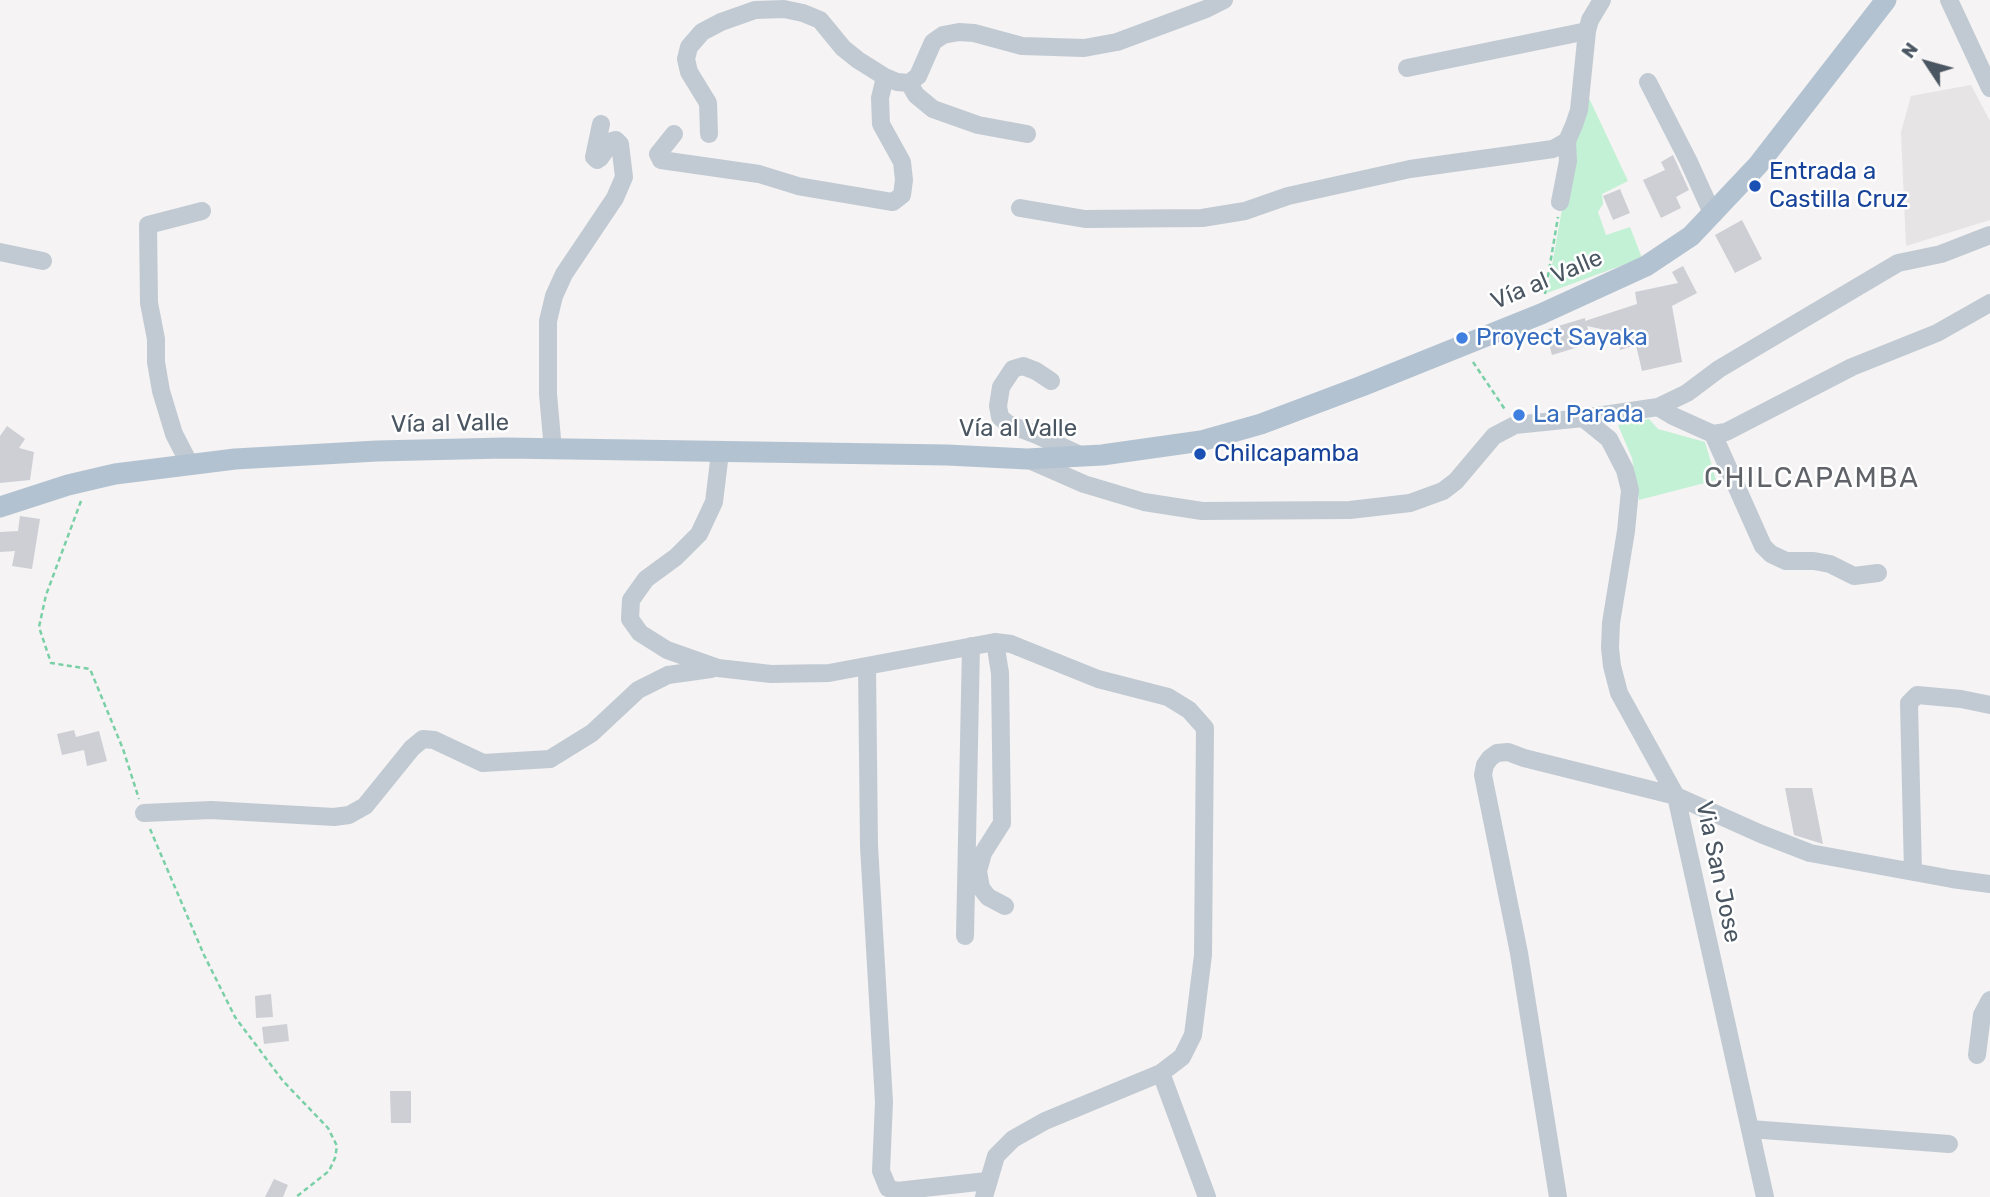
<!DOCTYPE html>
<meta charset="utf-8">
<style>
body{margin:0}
#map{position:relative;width:1990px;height:1197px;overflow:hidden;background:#f5f3f3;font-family:Rubik,sans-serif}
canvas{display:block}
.north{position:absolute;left:1892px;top:28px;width:70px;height:70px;-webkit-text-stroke:5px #fff;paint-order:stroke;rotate:306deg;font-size:19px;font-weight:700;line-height:28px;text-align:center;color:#4a5661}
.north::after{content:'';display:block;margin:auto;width:24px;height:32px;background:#4a5661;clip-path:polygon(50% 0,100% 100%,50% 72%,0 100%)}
</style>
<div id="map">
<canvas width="1990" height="1197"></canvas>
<div class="north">N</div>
</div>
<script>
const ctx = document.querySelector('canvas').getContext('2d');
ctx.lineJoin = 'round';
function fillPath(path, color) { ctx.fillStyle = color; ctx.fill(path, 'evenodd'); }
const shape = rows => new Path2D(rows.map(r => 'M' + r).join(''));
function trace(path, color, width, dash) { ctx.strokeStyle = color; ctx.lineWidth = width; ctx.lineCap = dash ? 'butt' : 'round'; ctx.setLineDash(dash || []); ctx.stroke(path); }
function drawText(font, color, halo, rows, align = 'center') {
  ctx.font = font + ' Rubik,sans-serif'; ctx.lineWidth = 5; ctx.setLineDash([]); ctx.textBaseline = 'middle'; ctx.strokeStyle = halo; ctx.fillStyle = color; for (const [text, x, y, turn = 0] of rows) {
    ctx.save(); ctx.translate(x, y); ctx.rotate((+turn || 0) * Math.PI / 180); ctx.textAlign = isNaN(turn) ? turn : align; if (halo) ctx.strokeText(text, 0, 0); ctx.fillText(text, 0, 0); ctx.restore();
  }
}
fillPath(shape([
 [1971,85,1990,121,1990,220,1906,246,1901,132,1911,96]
]), '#e6e4e5');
fillPath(shape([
 [1589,98,1628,181,1602,194,1603,204,1598,212,1606,235,1630,227,1642,258,1547,293,1575,137],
 [1649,419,1658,429,1705,442,1716,480,1639,500,1632,458,1618,425]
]), '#c3f1d5');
fillPath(shape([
 [1673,155,1689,190,1676,197,1681,208,1661,218,1643,180,1665,170,1661,162],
 [1620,189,1630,213,1613,220,1603,196],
 [1742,220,1762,259,1735,273,1715,235],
 [1683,266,1697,293,1672,306,1682,362,1642,371,1636,345,1620,350,1615,332,1587,326,1592,343,1552,355,1545,330,1585,318,1585,321,1637,304,1635,292,1678,283,1672,272],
 [7,426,25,439,19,448,34,452,30,480,0,483,0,436],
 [20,516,40,519,32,569,12,566,15,551,0,552,0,532,18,531],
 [74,730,76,737,99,731,107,761,87,766,84,750,62,755,57,734],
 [1785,788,1812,788,1823,844,1794,835],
 [271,994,273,1017,256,1018,255,996],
 [287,1024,289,1041,264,1044,262,1027],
 [390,1091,411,1091,411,1123,391,1123],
 [274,1179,288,1185,283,1197,265,1197]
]), '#cdcfd5');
trace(shape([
 [1545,294,1558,217],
 [1473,362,1506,411],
 [81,501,46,595,39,627,51,663,90,669,123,749,139,799],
 [150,829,204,955,235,1017,283,1081,328,1128,337,1146,335,1158,329,1171,296,1197]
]), '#7ad0a6', 2.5, [5, 3.5]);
trace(shape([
 [1949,0,1990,88],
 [1407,68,1587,31],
 [1648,82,1688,160,1713,215],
 [909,83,916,95,933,109,978,125,1027,134],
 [674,134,658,154,661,160,759,174,798,186,893,202,902,195,904,180,902,162,881,124,880,98,885,77],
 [709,134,708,103,689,72,686,59,689,47,702,32,721,22,755,10,784,9,803,13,820,20,843,48,858,60,885,77,897,82,909,83,918,76,933,42,943,35,959,32,974,33,1022,46,1084,48,1117,42,1206,9,1224,0],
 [1560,202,1568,161,1567,141],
 [1020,208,1085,219,1202,218,1245,211,1288,196,1410,169,1553,149,1567,141,1574,125,1579,110,1587,31,1590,20,1602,0],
 [0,252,43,261],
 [1051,381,1036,371,1023,366,1013,369,1001,387,998,406,1000,417,1008,424,1037,435,1082,456],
 [1658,407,1673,416,1713,434,1726,432,1852,367,1937,333,1990,303],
 [1583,418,1609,439,1625,470,1630,490,1626,531,1611,623,1610,648,1612,666,1619,693,1676,796,1765,1197],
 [1713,434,1763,546,1771,554,1786,561,1814,561,1830,564,1854,576,1878,573],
 [553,450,548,394,548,321,554,296,564,274,615,198,624,177,620,144,616,140,612,141,600,158,597,160,594,157,601,124],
 [720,453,714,502,699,534,676,557,646,579,631,600,630,619,640,633,667,650,718,668,771,674,829,673,995,642,1011,644,1098,679,1168,697,1189,710,1205,728,1203,955,1193,1035,1182,1057,1161,1073,1045,1121,1013,1139,996,1156,984,1197],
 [1027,459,1084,484,1144,502,1202,511,1350,510,1410,503,1443,491,1456,481,1494,436,1515,425,1583,418,1658,407,1687,393,1719,369,1898,263,1941,254,1990,235],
 [189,463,174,434,161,391,156,362,156,339,149,303,148,225,202,211],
 [995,642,1000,673,1002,823,983,853,978,871,981,888,988,897,1005,906],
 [867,666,869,846,884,1102,881,1171,888,1188,897,1191,987,1181],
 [144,813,211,810,334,817,349,815,365,806,412,748,423,739,434,740,483,763,550,759,592,733,638,690,668,675,711,669],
 [1913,872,1909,703,1917,695,1961,699,1990,705],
 [965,936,971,646],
 [1977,1055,1982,1015,1990,1000],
 [1161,1073,1207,1197],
 [1750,1129,1949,1144],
 [1558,1197,1519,953,1483,775,1485,765,1490,758,1497,753,1508,752,1524,758,1676,796,1761,834,1810,853,1952,879,1990,884]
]), '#c1cad2', 18);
trace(shape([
 [0,507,68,485,115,474,235,459,377,451,505,448,947,455,1027,459,1102,455,1201,441,1261,424,1362,386,1541,314,1646,266,1691,236,1758,165,1886,0]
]), '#b3c2d1', 21);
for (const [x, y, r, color] of [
 [1755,186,7,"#1a4fb4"],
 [1462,338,7,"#3f7fe0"],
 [1519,415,7,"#3f7fe0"],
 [1200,454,7,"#1a4fb4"]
]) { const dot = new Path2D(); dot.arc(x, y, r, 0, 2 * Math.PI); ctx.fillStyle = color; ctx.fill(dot); trace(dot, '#fff', 2.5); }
drawText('24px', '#164399', '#fff', [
 ["Entrada a",1769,172],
 ["Castilla Cruz",1769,200],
 ["Chilcapamba",1214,454]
], 'left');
drawText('24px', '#4a5661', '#fff', [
 ["Vía al Valle",1547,280,-23],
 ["Vía al Valle",450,424,-1],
 ["Vía al Valle",1018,429],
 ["Via San Jose",1718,872,78]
]);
drawText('24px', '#366cbe', '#fff', [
 ["Proyect Sayaka",1476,338],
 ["La Parada",1533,415]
], 'left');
ctx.letterSpacing = '2px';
drawText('28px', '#5f6368', '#fff', [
 ["CHILCAPAMBA",1812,479]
]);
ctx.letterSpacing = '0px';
</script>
